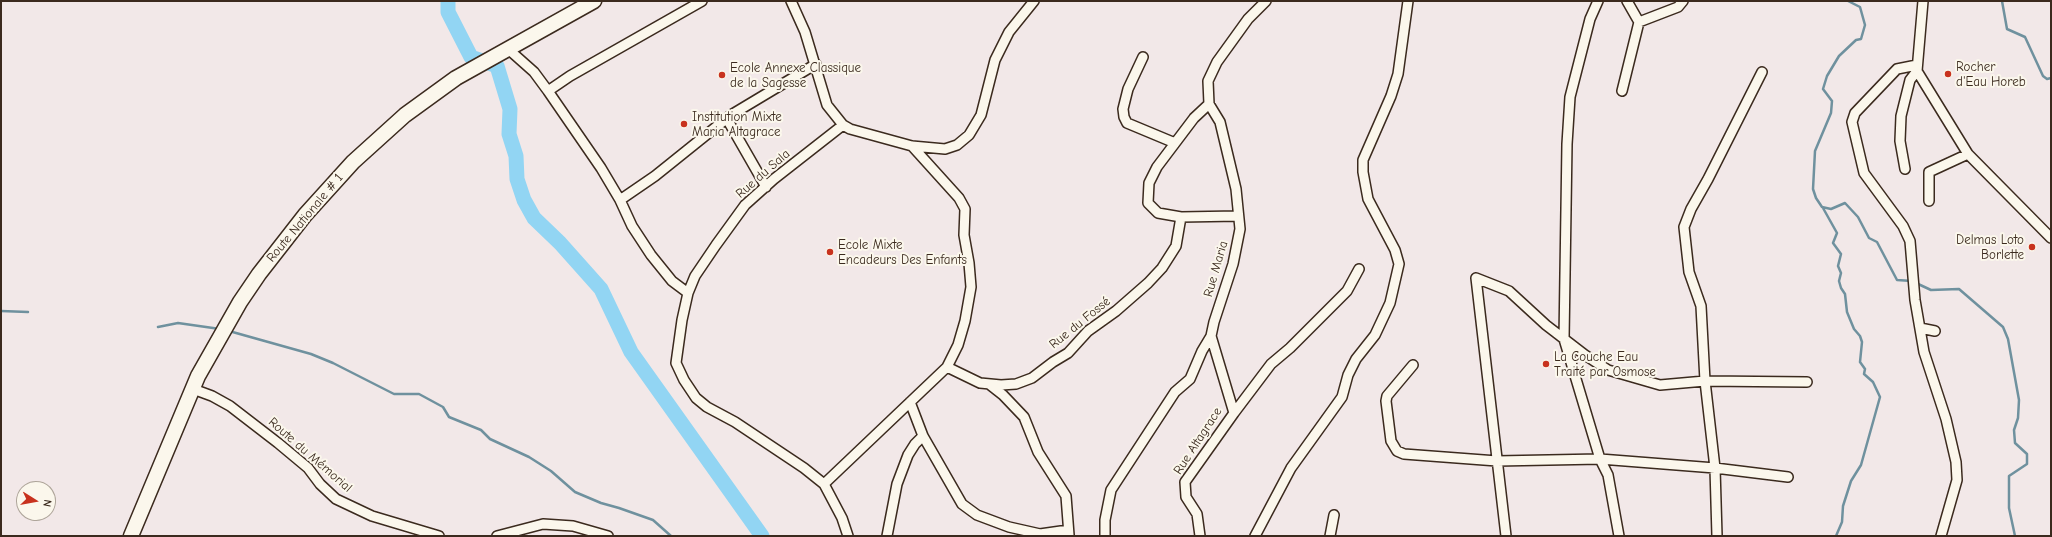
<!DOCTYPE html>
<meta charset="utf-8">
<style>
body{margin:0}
#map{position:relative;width:2052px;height:537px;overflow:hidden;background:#f2e8e8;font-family:"Comic Neue",sans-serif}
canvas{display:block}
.frame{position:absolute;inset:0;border:2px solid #3b2a1e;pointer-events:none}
.north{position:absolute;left:16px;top:481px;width:40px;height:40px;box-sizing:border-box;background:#fbf7ec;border:1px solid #aea59a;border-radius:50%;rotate:101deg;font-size:11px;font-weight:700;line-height:16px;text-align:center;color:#3b2a1e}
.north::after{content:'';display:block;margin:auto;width:14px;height:18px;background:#c8321e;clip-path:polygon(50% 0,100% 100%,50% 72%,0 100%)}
</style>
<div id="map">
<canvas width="2052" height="537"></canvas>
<div class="frame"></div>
<div class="north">N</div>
</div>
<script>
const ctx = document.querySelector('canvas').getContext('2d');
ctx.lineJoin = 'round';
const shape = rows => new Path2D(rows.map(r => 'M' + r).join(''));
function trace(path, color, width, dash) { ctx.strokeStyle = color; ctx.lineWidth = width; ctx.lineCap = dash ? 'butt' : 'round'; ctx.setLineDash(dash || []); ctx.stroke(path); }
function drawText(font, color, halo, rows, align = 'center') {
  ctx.font = font + ' "Comic Neue",sans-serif'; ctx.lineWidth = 4; ctx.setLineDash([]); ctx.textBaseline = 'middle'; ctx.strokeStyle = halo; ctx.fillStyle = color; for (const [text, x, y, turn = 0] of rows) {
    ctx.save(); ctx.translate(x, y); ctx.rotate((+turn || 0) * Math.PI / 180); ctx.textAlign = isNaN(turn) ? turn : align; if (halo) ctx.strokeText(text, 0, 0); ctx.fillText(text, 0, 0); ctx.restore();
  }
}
trace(shape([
 [1848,1,1860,7,1865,25,1861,39,1856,40,1839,56,1827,76,1823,89,1832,101,1831,113,1815,151,1813,189,1816,198,1822,207,1831,209,1845,203,1858,217,1869,238,1877,242,1897,280,1912,281],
 [2002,1,2007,29,2025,37,2043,76,2047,79,2051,78],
 [1823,208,1837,233,1833,243,1841,254,1838,266,1841,273,1839,281,1841,288,1845,294,1847,312,1854,329,1860,336,1862,342,1860,362,1865,369,1864,374,1873,382,1880,397,1861,465,1851,481,1843,506,1842,522,1836,536],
 [1916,283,1931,290,1959,289,2003,327,2008,339,2019,400,2018,418,2014,430,2015,443,2027,454,2027,464,2009,476,2009,508,2015,536],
 [1,311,28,312],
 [158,327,178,323,220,329],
 [229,331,311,354,333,363,394,394,419,394,443,407,449,417,481,430,490,439,529,457,551,471,575,492,601,503,619,508,653,520,671,536]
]), '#6f919e', 2.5);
trace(shape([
 [448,1,448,12,471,57,497,66,510,109,509,134,516,156,517,179,524,200,534,218,560,243,601,289,631,352,762,536]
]), '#92d5f3', 15);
const minor = shape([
 [791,1,805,32,827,105,843,125,850,129,912,146,945,149,957,145,969,135,981,115,995,60,1009,32,1034,1],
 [1598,1,1590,19,1570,97,1567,144,1564,339,1600,459,1608,475,1619,536],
 [1627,1,1639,22,1678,7,1683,1],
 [1923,1,1917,71,1968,154,2051,238],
 [507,48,534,72,548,91,601,168,620,200,632,226,651,255,672,281,688,293],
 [1143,57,1128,89,1123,109,1124,117,1127,123,1175,143],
 [1917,65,1897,69,1855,113,1852,122,1864,173,1903,226,1910,241,1915,300,1924,352,1946,419,1956,462,1957,480,1941,536],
 [548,91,570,76,702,1],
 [1622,91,1639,22],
 [727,119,766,187],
 [843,125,774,179,745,205,716,245,695,276,688,293,682,320,676,363,684,380,696,398,707,407,735,422,804,468,824,484,842,518,848,536],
 [912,146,959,198,965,209,964,235,969,263,971,287,965,321,958,345,947,367],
 [1905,169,1900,141,1901,116,1910,80,1917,71],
 [620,200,655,176,731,115,816,64],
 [1929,201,1929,172,1968,154],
 [1181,217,1158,213,1148,203,1149,183,1157,167,1194,118,1209,104],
 [1920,328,1935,331],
 [1413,365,1387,396,1386,401,1391,441,1397,451,1404,454,1497,461,1600,459,1715,468,1788,477],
 [989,384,1003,395,1024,417,1038,452,1066,496,1069,535],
 [193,389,212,396,230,406,278,443,308,468,320,484,336,499,372,516,439,536],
 [1234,413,1271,364,1290,348,1347,291,1359,269],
 [923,436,962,504,977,515,1009,527,1040,534,1068,530],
 [824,484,947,367,980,383,1001,385,1016,384,1032,378,1053,362,1068,353,1088,331,1116,311,1148,283,1162,268,1176,246,1181,217,1238,216],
 [497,536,543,524,573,526,608,536],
 [887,536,897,484,908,455,915,444,923,436,910,402],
 [1105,536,1105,520,1111,490,1175,392,1190,379,1202,351,1211,336,1214,322,1233,264,1240,229,1236,189,1220,122,1209,104,1208,81,1217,62,1248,19,1266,1],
 [1200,536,1197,514,1186,497,1185,482,1234,413,1211,336],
 [1255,536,1291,468,1342,397,1348,375,1356,359,1375,335,1390,303,1399,264,1395,250,1368,199,1363,172,1363,160,1391,96,1398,74,1408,1],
 [1330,536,1334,515],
 [1506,536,1476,278,1509,291,1546,325,1585,355,1608,370,1660,385,1705,381,1807,382],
 [1717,536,1715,468,1705,381,1701,306,1689,272,1684,227,1691,209,1708,179,1762,72]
]);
const primary = shape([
 [131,536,198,376,240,302,259,274,305,215,353,162,405,115,456,78,594,1]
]);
trace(minor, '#3b2a1e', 12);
trace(primary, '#3b2a1e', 17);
trace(minor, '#fbf7ec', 9);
trace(primary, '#fbf7ec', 14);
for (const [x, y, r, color] of [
 [1948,74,4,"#c8321e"],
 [722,75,4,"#c8321e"],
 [684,124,4,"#c8321e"],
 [2032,247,4,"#c8321e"],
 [830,252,4,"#c8321e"],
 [1546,364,4,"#c8321e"]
]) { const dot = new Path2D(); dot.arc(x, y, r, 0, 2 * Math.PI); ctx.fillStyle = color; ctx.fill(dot); trace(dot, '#fbf7ec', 1.5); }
drawText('13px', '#3b2a1e', '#fbf7ec', [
 ["Rocher",1956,67],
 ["d'Eau Horeb",1956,82],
 ["Ecole Annexe Classique",730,68],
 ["de la Sagesse",730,83],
 ["Institution Mixte",692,117],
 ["Maria Altagrace",692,132],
 ["Delmas Loto",2024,240,"right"],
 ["Borlette",2024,255,"right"],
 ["Ecole Mixte",838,245],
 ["Encadeurs Des Enfants",838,260],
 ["La Couche Eau",1554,357],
 ["Traité par Osmose",1554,372]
], 'left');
drawText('13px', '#3b2a1e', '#fbf7ec', [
 ["Rue du Sala",763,174,-41],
 ["Route Nationale # 1",305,218,-50],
 ["Rue Maria",1216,269,-74],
 ["Rue du Fossé",1080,323,-39],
 ["Rue Altagrace",1198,441,-57],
 ["Route du Mémorial",310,455,41]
]);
</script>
